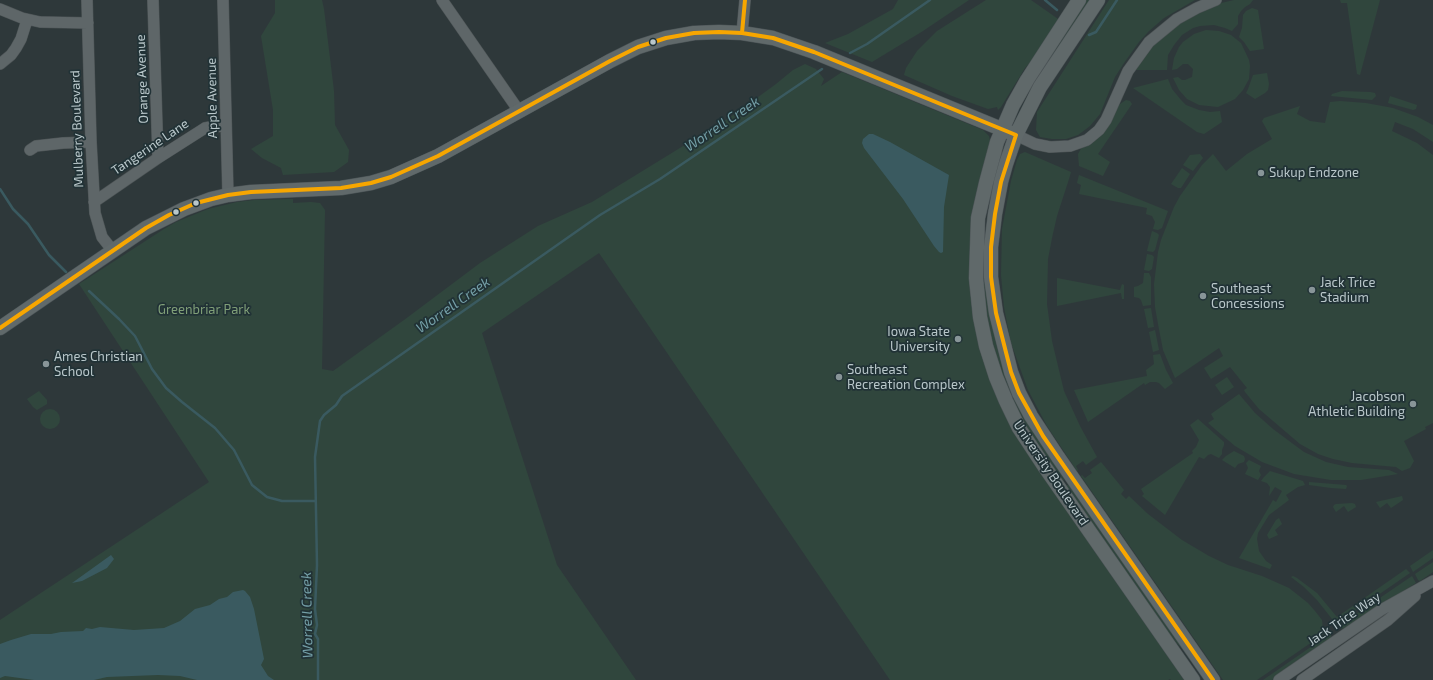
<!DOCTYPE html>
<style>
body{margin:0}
canvas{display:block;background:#2e383a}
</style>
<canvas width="1433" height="680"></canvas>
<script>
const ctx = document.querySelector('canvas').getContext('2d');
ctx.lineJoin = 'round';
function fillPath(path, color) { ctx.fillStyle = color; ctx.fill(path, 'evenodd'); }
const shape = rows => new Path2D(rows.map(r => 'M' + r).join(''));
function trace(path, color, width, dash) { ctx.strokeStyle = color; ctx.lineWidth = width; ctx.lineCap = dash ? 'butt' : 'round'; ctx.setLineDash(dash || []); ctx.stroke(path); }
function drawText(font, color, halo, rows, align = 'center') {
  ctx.font = font + ' "Exo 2",sans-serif'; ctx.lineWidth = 3.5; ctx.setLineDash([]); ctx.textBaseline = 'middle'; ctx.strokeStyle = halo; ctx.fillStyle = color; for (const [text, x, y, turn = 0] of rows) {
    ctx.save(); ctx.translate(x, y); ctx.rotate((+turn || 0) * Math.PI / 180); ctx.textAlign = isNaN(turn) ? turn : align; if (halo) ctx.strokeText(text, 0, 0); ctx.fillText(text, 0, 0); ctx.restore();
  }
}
fillPath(shape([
 [275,0,322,0,324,9,334,91,335,125,349,150,348,162,334,172,283,175,281,168,262,158,251,149,273,136,273,110,261,36,275,13],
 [898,0,969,0,923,31,872,62,825,43,848,34,893,9],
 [986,0,1031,0,1061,21,1038,54,1025,68,1001,107,998,110,997,107,988,109,952,96,904,75,906,68,917,51,937,31],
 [1085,0,1093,0,1034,84,1040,71],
 [1109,0,1195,0,1164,18,1149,31,1139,42,1124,63,1115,77,1100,114,1090,126,1078,135,1066,139,1052,139,1040,137,1036,130,1037,112],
 [1234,0,1253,0,1250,4,1245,7,1241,11,1238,16,1238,24,1232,31,1225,28,1214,25,1200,26,1193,28,1182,35,1174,45,1168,55,1167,70,1133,70,1142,58,1160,38,1188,18,1217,4],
 [1340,0,1380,0,1360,75,1357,74,1347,3,1341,3],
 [1252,8,1258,10,1264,49,1250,51,1244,42,1239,37,1242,28,1243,15,1246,11],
 [1206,30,1219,31,1231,35,1241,43,1249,60,1250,66,1249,79,1243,90,1235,99,1218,107,1199,105,1187,99,1179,90,1173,78,1178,77,1182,80,1185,80,1192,77,1193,69,1188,64,1183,64,1177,69,1172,70,1174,58,1179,47,1183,42,1194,34],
 [805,64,816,69,824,79,821,86,842,72,983,130,989,136,990,141,973,239,997,389,1184,680,1171,680,1170,679,1168,680,890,680,599,253,482,333,557,565,636,680,0,680,0,620,209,482,79,284,164,229,176,222,208,209,237,202,254,200,293,199,293,203,311,202,320,203,325,210,322,369,333,371,404,320,480,263,538,226,592,202,732,116,776,84,793,70],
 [1267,73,1269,84,1268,90,1265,93,1255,99,1246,93,1248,89,1253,75],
 [1168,79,1172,89,1181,100,1186,105,1199,110,1210,112,1220,111,1222,122,1204,134,1197,132,1133,88],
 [1342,91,1370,92,1375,93,1376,96,1372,100,1331,96,1332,94],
 [1390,96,1417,105,1416,109,1413,110,1388,103],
 [1126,100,1130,101,1132,104,1098,154,1110,162,1103,176,1079,166,1078,154,1082,147,1120,104],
 [1340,101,1366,103,1393,108,1418,117,1433,125,1433,142,1413,129,1395,122,1392,131,1417,143,1433,155,1433,423,1425,427,1426,429,1404,441,1414,461,1410,468,1402,471,1396,467,1352,463,1333,459,1318,454,1300,444,1259,409,1245,392,1244,390,1247,388,1230,367,1211,379,1204,368,1223,356,1219,348,1175,378,1163,350,1158,324,1155,307,1154,284,1158,252,1161,240,1174,207,1180,196,1202,165,1213,154,1226,171,1247,154,1272,139,1262,121,1264,118,1300,106,1297,114,1310,121,1325,123,1330,102],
 [1025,152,1071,172,1069,179,1057,216,1052,238,1048,259,1047,304,1052,341,1064,391,1080,426,1097,457,1086,465,1083,461,1076,466,1078,470,1077,471,1047,426,1028,390,1011,343,1004,307,1001,275,1002,229,1011,181,1017,160,1020,154],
 [1200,154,1203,158,1193,171,1183,165,1190,155],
 [1182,168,1190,174,1181,188,1178,188,1171,184],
 [1079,175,1168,211,1162,228,1158,230,1153,229,1155,222,1152,216,1146,214,1147,208,1079,194,1081,185,1077,183],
 [1152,231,1157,233,1159,235,1155,250,1153,252,1147,251],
 [983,251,996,338,1067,478,1061,482,1032,440,1005,385,990,339,982,279],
 [1147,254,1152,255,1154,257,1152,269,1149,271,1144,270],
 [1144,273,1149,273,1151,277,1151,305,1143,306,1141,300,1139,298,1134,297,1134,287,1138,286,1143,283],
 [1057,278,1120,290,1122,284,1124,285,1124,299,1122,299,1121,293,1057,306],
 [1151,308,1154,327,1148,328,1144,309],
 [1155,330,1159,350,1153,352,1149,332],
 [1160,354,1166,370,1173,383,1165,389,1159,383,1156,382,1150,382,1145,385,1144,383,1088,422,1074,390,1147,376,1146,370,1154,364,1153,355],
 [1227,377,1234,387,1222,395,1215,385],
 [39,391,47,400,47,404,37,410,33,407,27,399],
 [1239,394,1255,413,1273,429,1304,452,1326,462,1348,467,1389,470,1398,474,1361,480,1331,480,1294,474,1262,462,1235,446,1216,430,1208,423,1214,419,1211,414],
 '40 419a10 10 0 1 1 20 0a10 10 0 1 1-20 0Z',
 [1198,419,1224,442,1224,445,1222,450,1222,454,1219,458,1211,454,1208,455,1204,459,1199,457,1165,515,1142,496,1144,494,1141,489,1193,453,1192,451,1196,447,1199,440,1190,425],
 [1234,451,1244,456,1245,459,1244,462,1238,464,1235,468,1222,460,1226,456],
 [1249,460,1261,466,1259,471,1261,475,1258,480,1245,474,1248,468,1246,463],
 [1101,462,1124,490,1121,494,1126,499,1129,496,1148,514,1182,540,1209,556,1228,565,1262,576,1289,588,1308,603,1315,611,1322,620,1323,628,1325,633,1257,680,1223,680,1081,476,1082,475,1085,478,1092,473,1090,470],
 [1270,471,1303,481,1305,485,1298,487,1286,495,1289,500,1269,515,1258,533,1257,539,1259,551,1266,561,1272,565,1270,569,1239,558,1273,500,1276,502,1282,491,1275,487,1269,496,1270,487,1267,483,1261,481,1264,477],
 [1309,482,1346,485,1347,486,1346,489,1331,488,1309,485],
 [1070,483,1207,680,1204,680,1183,650,1166,631,1065,487],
 [1402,496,1403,500,1391,508,1387,503,1380,508,1376,502],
 [1352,503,1355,504,1356,507,1348,512,1344,506,1336,512,1333,507,1334,505,1336,504],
 [1279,518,1282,524,1275,530,1278,535,1269,539,1267,535,1276,520],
 [1433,550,1433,558,1413,572,1410,566],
 [1433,562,1433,572,1420,581,1418,580,1415,574],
 [1406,569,1410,573,1336,624,1317,600,1304,587,1291,577,1293,576,1297,578,1317,593,1337,617],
 [1412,576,1416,583,1345,629,1339,628,1349,619],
 [1331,633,1331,637,1329,641,1272,680,1263,680]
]), '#30463d');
fillPath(shape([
 [869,134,873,134,890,142,949,175,944,207,943,252,941,253,939,252,934,246,903,199,864,148,862,143,863,139],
 [111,555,114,559,107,568,82,581,72,583],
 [243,590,245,591,250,597,254,609,264,659,261,665,268,676,274,680,197,680,180,676,158,675,107,677,94,680,34,680,5,676,0,678,0,644,11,640,31,634,51,634,61,632,83,631,86,628,92,629,100,627,134,630,164,628,180,621,195,609,210,605,219,599,227,597,233,592]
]), '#3a5a60');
trace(shape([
 [1045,0,1057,10],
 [1089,35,1096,32,1117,0],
 [850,53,867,44,930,0],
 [0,189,13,209,28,224,49,255,66,272],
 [89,291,119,319,135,336,152,369,166,388,182,402,215,428,234,450,252,485,267,497,282,501,315,501],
 [318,680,318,639,315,634,317,625,315,609,317,565,315,457,320,421,324,415,336,405,342,396,600,215,660,179,822,69]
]), '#3a5a60', 2.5);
const minor = shape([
 [87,0,91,142,95,213,102,237,113,251],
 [153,0,158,158],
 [223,0,228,195],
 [442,0,519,111],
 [0,9,22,18,40,22,88,23],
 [742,33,745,0],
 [0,64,11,55,16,48,21,39,27,20],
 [1016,135,1035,144,1050,147,1070,146,1087,140,1099,130,1106,120,1128,71,1149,42,1177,19,1197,8,1216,0],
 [30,150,36,146,63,143,91,142],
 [94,202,158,158,205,128,215,126,226,127],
 [1279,680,1381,610,1433,581],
 [1302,680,1388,620,1415,596]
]);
const major = shape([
 [1079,0,1027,80,1013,105,997,142,986,183,978,218,976,278,980,317,986,346,996,377,1006,401,1019,428,1044,466,1193,680],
 [1098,0,1040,87,1016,135,1006,164,1001,182,995,214,991,247,991,277,996,313,1011,372,1019,393,1031,416,1058,457,1213,680],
 [0,328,146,228,184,209,211,199,228,195,251,192,341,188,371,183,391,177,438,156,610,61,638,47,666,38,694,33,719,32,742,33,773,38,814,52,1016,135]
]);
trace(minor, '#4c5355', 12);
trace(major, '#4c5457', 15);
trace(minor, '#5e6668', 11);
trace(major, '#60696a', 14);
trace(shape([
 [742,33,745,0],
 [0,328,146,228,169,215,196,203,228,195,251,192,341,188,371,183,391,177,438,156,610,61,638,47,666,38,694,33,719,32,742,33,773,38,814,52,1016,135,1001,182,995,214,991,247,991,277,996,313,1011,372,1019,393,1043,436,1213,680]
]), '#f7a600', 4);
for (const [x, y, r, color] of [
 [653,42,3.5,"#b9c7ca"],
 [1261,173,4,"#889598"],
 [196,203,3.5,"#b9c7ca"],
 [176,212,3.5,"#b9c7ca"],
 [1312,290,4,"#889598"],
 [1203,296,4,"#889598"],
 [958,339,4,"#889598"],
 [46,364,4,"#889598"],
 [839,377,4,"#889598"],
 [1413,404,4,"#889598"]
]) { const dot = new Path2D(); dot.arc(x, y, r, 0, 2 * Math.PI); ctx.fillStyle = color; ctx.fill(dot); trace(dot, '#213236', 1.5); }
drawText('13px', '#b9c7ca', '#213236', [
 ["Orange Avenue",142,79,-92],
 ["Apple Avenue",212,98,-91],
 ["Mulberry Boulevard",77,129,-92],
 ["Tangerine Lane",150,147,-34],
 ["University Boulevard",1051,473,56],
 ["Jack Trice Way",1344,619,-34]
]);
drawText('13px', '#b9c7ca', '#213236', [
 ["Sukup Endzone",1269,173],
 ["Jack Trice",1320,283],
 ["Stadium",1320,298],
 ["Southeast",1211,289],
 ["Concessions",1211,304],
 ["Iowa State",950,332,"right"],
 ["University",950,347,"right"],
 ["Ames Christian",54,357],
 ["School",54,372],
 ["Southeast",847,370],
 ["Recreation Complex",847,385],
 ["Jacobson",1405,397,"right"],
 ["Athletic Building",1405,412,"right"]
], 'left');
drawText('13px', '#809f78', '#213236', [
 ["Greenbriar Park",204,310]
]);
drawText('italic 14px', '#749fa7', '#213236', [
 ["Worrell Creek",722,124,-34],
 ["Worrell Creek",453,305,-35],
 ["Worrell Creek",307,615,-91]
]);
</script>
